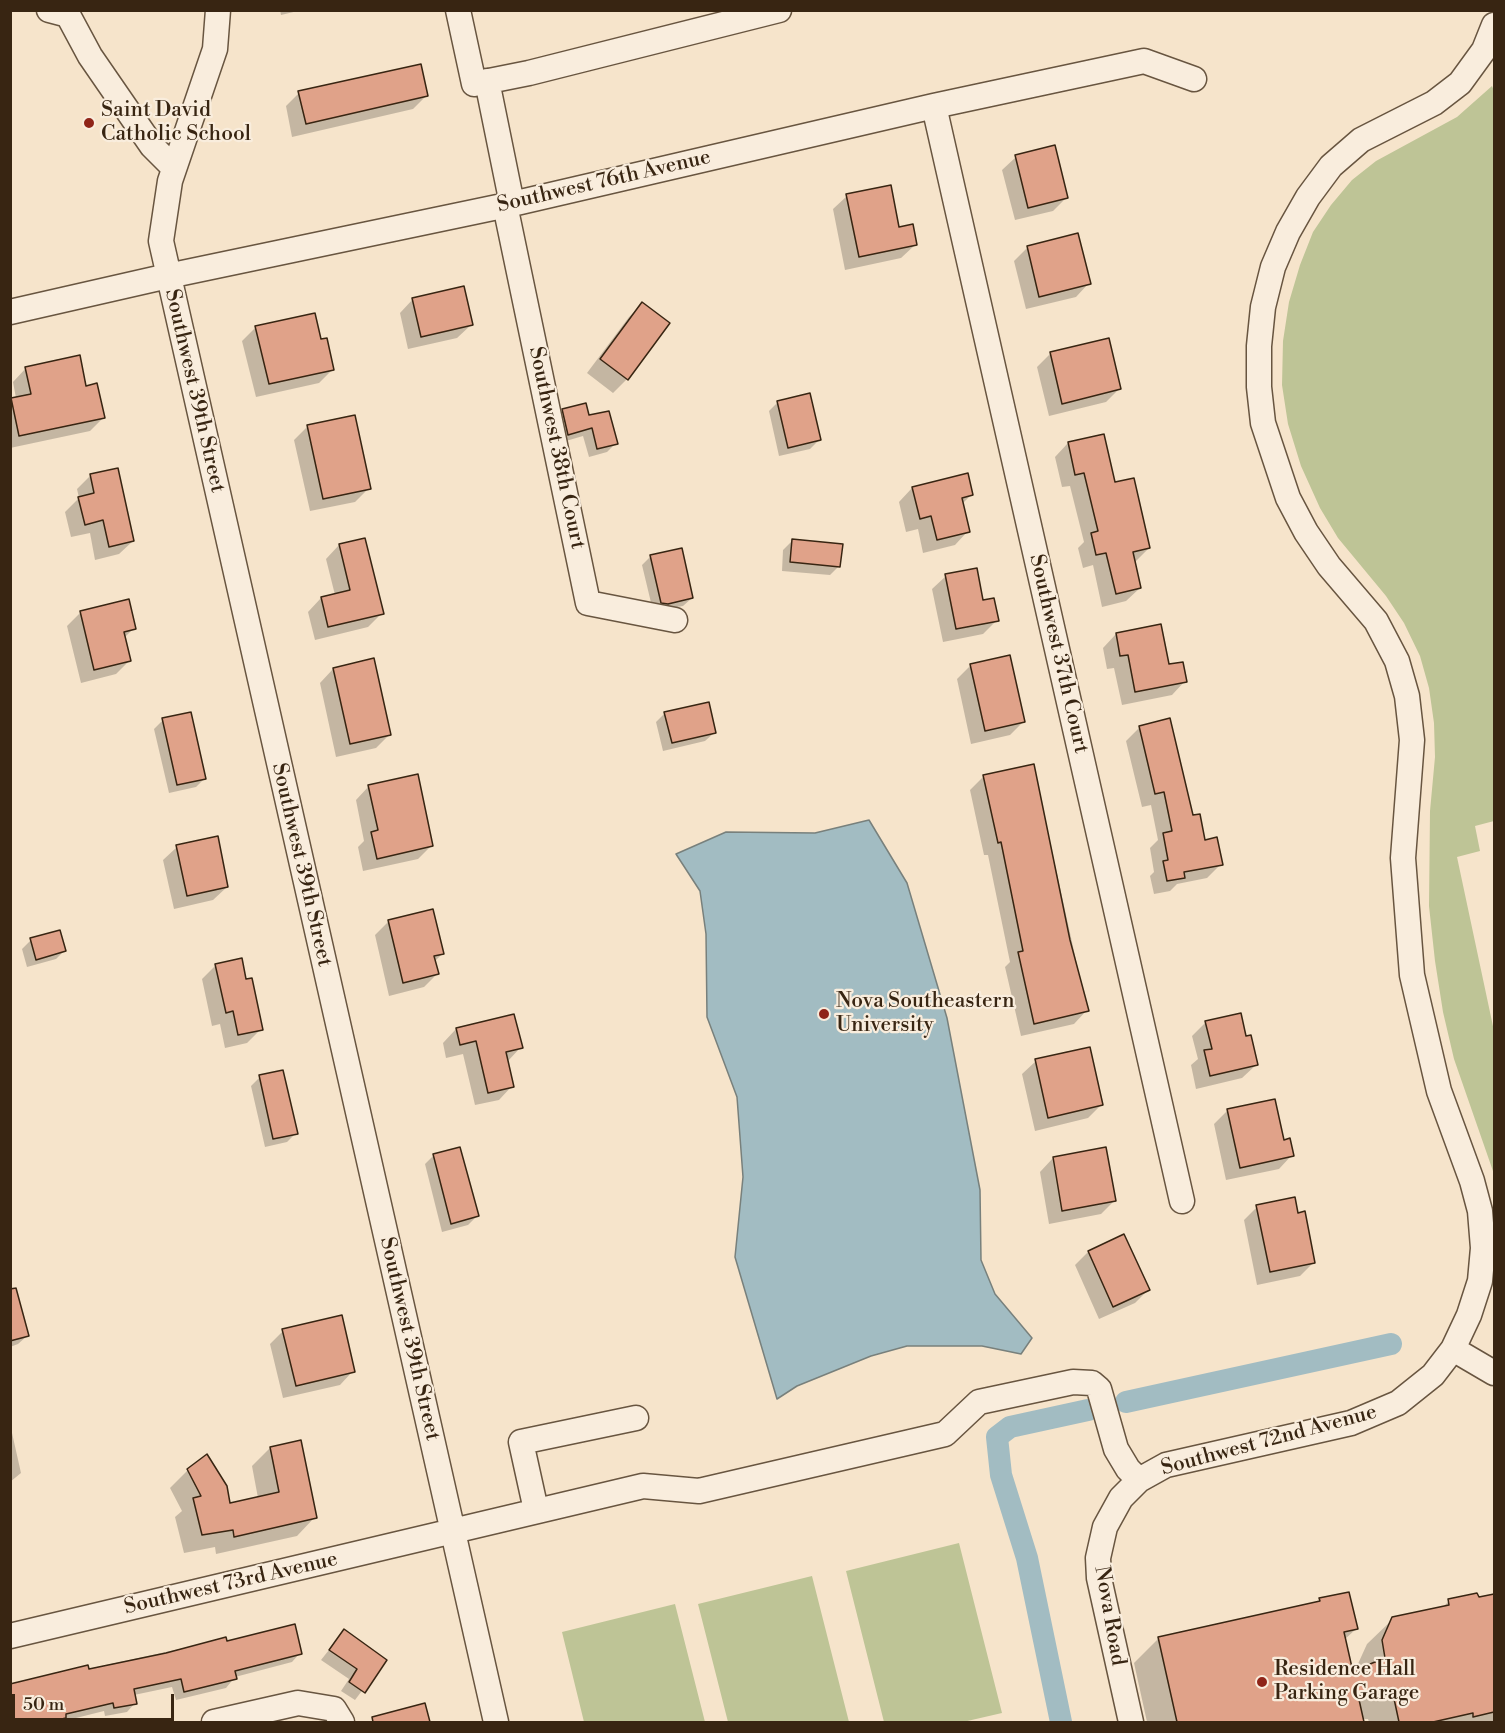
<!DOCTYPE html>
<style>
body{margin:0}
#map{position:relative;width:1505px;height:1733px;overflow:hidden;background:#f6e4cb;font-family:"Libre Bodoni",serif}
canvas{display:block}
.frame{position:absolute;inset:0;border:12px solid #382512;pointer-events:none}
.scale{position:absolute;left:12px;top:1694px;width:162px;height:27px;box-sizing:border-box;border:3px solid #382512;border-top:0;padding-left:8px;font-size:18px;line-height:21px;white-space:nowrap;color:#382512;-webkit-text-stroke:4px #f9eddd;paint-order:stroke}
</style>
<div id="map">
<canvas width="1505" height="1733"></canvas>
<div class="frame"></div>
<div class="scale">50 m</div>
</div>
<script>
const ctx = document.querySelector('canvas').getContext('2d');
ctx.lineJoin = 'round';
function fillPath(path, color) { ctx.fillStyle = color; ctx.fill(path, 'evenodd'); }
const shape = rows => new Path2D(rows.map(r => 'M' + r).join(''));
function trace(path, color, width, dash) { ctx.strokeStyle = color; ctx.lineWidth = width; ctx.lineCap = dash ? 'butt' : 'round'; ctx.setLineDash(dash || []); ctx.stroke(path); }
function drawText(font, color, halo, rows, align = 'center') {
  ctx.font = font + ' "Libre Bodoni",serif'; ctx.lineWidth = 4.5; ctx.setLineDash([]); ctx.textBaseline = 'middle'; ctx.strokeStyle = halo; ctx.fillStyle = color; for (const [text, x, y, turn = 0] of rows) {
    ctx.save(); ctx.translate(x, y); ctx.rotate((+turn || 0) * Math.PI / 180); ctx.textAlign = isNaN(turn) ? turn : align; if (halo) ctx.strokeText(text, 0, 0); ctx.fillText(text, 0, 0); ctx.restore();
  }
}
fillPath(shape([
 [1492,86,1494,91,1494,821,1475,826,1480,851,1457,857,1494,1031,1494,1174,1454,1059,1443,1012,1435,961,1429,906,1430,811,1435,757,1434,723,1429,688,1420,656,1404,623,1386,596,1338,538,1320,508,1301,466,1288,424,1282,385,1283,341,1289,302,1300,265,1313,232,1331,205,1352,180,1376,161,1457,117],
 [959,1543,1002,1713,963,1722,884,1722,846,1571],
 [812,1576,849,1722,728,1722,698,1604],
 [675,1604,705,1722,584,1722,562,1632]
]), '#bec496');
const water = shape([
 [869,820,907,883,947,1018,980,1190,981,1260,995,1294,1032,1338,1021,1354,982,1346,907,1346,871,1356,797,1386,777,1399,735,1257,743,1177,737,1097,707,1017,706,934,700,891,676,854,726,832,815,833,869,820]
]);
fillPath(water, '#a2bcc2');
trace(water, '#78807c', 1.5);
fillPath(shape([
 [280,10,302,10,281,15],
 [299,93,427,95,413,109,292,137,286,106],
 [1016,157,1067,197,1053,211,1015,220,1002,170],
 [847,196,898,229,915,245,901,258,845,270,833,209],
 [1028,247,1089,283,1076,297,1026,309,1014,261],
 [413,299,471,325,457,338,408,349,400,313],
 [642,304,627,379,613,393,587,373,629,317],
 [256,327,320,341,333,369,319,383,256,397,242,341],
 [1107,340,1119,389,1106,402,1049,416,1037,367,1050,354],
 [26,368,85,387,104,417,90,431,10,448,10,401,16,398,13,382],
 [778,402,819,440,810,449,779,456,769,411],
 [563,410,588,417,616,443,607,452,589,457,583,436,559,443,554,419],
 [308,426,369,488,355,502,310,511,294,440],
 [1068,443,1114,484,1149,548,1135,562,1140,588,1126,601,1102,607,1093,565,1083,568,1078,548,1084,542,1070,486,1062,487,1055,457],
 [967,475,971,495,962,504,968,531,955,545,923,553,918,529,906,532,899,502,912,488],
 [90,476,133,541,119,554,95,560,90,533,71,537,65,512,79,498,77,489],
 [792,541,839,566,830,575,782,571,783,550],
 [339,545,382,613,368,627,315,640,308,612,321,598,335,595,326,559],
 [651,556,692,598,683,606,653,611,642,565],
 [946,576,982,602,997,620,983,634,943,642,932,589],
 [81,612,134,628,124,638,130,660,116,674,81,683,67,626],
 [1116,634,1168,666,1185,681,1172,695,1122,705,1114,668,1107,669,1103,648],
 [971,665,1023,722,1010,735,971,744,957,679],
 [333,669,389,735,376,748,336,757,320,683],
 [665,713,714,733,705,741,663,751,656,722],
 [163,720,205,778,196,787,169,793,154,729],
 [1140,727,1204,842,1221,864,1207,878,1177,884,1170,891,1154,894,1150,876,1154,872,1150,848,1158,840,1151,805,1142,807,1126,741],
 [1033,765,1087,1010,1074,1024,1021,1036,1005,967,1010,962,988,855,984,855,970,790,984,776],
 [369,786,431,846,418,859,363,871,358,847,364,841,356,800],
 [177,847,227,887,213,900,174,909,163,860],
 [432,911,443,953,434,962,437,974,424,987,389,996,375,935,388,922],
 [31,940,65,950,56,959,27,967,22,949],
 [216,965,245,981,261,1029,247,1043,225,1048,220,1024,212,1026,202,979],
 [1206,1022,1245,1038,1256,1065,1242,1078,1196,1089,1191,1065,1198,1059,1192,1036],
 [456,1029,521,1047,507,1062,512,1086,499,1100,475,1105,463,1054,446,1058,443,1043],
 [1036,1061,1101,1105,1088,1118,1035,1131,1022,1074],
 [260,1077,296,1133,287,1142,265,1147,251,1086],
 [1228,1110,1283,1141,1292,1155,1279,1169,1226,1180,1214,1124],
 [434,1155,477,1216,468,1225,442,1232,425,1164],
 [1053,1158,1115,1200,1101,1214,1049,1224,1040,1172],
 [1257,1207,1296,1214,1314,1262,1300,1276,1257,1285,1244,1220],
 [1088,1252,1148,1290,1135,1303,1099,1319,1075,1265],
 [10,1308,27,1336,18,1344,10,1347],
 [283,1331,353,1371,340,1385,283,1398,270,1344],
 [10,1424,21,1473,10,1482],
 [270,1448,315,1517,297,1536,216,1554,215,1547,184,1553,175,1517,182,1511,170,1488,188,1470,229,1505,258,1498,252,1466],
 [1494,1596,1494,1722,1369,1722,1368,1719,1362,1719,1362,1722,1147,1722,1134,1663,1159,1638,1316,1604,1320,1600,1356,1629,1344,1640,1352,1674,1358,1671,1357,1666,1367,1644,1393,1619,1441,1609,1449,1601],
 [344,1631,385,1660,355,1700,341,1691,349,1679,321,1660],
 [225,1639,226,1643,300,1653,292,1662,235,1677,226,1688,176,1700,172,1687,134,1695,135,1703,127,1712,105,1716,104,1711,60,1722,10,1722,10,1686],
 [423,1704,428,1722,382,1722,391,1714]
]), '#0003');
trace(shape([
 [1126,1402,1391,1344],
 [1061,1722,1027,1558,1001,1475,997,1437,1010,1427,1088,1410]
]), '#a2bcc2', 22);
const building = shape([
 [421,64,428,96,306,124,298,91,421,64],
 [1055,145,1068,198,1028,208,1015,155,1055,145],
 [891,185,899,227,913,224,917,245,859,257,846,194,891,185],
 [1078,233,1091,284,1039,297,1027,246,1078,233],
 [464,286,473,325,421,337,412,298,464,286],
 [642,302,670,323,628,380,600,359,642,302],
 [315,313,321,339,327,338,334,370,269,384,255,326,315,313],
 [1109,338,1121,389,1062,404,1050,352,1109,338],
 [80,355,86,386,97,383,105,418,19,436,11,398,31,394,25,367,80,355],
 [810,393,821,440,788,448,777,401,810,393],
 [586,403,589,415,609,411,618,444,597,449,592,428,568,435,562,409,586,403],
 [355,415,371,489,323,499,307,425,355,415],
 [1104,434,1115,482,1134,478,1150,548,1133,552,1141,588,1116,594,1106,553,1096,555,1091,533,1098,531,1084,473,1075,475,1068,442,1104,434],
 [118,468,134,541,109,547,103,520,85,525,78,497,94,493,90,474,118,468],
 [968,473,973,495,962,498,970,532,937,540,931,516,920,519,912,487,968,473],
 [365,538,384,614,328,627,321,597,350,590,339,544,365,538],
 [792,539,843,544,840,567,790,562,792,539],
 [682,548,693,598,668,604,661,603,650,555,682,548],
 [977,568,983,600,994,598,999,621,956,629,945,574,977,568],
 [129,599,136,629,124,632,131,661,94,670,80,611,129,599],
 [1161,624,1169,664,1183,662,1187,682,1135,692,1128,655,1120,656,1116,633,1161,624],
 [1010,655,1025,722,985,731,970,664,1010,655],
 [374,658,391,735,350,744,333,668,374,658],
 [709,702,716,733,672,743,664,712,709,702],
 [191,712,206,779,177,785,162,718,191,712],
 [1170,718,1193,815,1200,814,1205,840,1217,837,1223,865,1184,872,1185,878,1167,881,1163,861,1168,860,1163,833,1172,831,1164,792,1155,794,1139,726,1170,718],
 [1034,764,1070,940,1089,1011,1034,1024,1018,952,1023,951,1001,842,998,843,983,775,1034,764],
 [418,774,433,846,377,859,371,832,378,830,368,785,418,774],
 [218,836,228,887,187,896,176,845,218,836],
 [433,909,444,954,434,956,439,974,403,983,388,920,433,909],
 [60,930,66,951,36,960,30,938,60,930],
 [242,958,246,979,252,978,263,1030,238,1035,233,1011,226,1013,215,964,242,958],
 [1241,1013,1246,1036,1251,1035,1258,1065,1210,1076,1204,1050,1212,1049,1205,1021,1241,1013],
 [514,1014,523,1048,506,1052,514,1087,488,1093,476,1041,460,1045,456,1028,514,1014],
 [1090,1047,1103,1105,1048,1118,1035,1059,1090,1047],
 [283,1070,298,1134,273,1139,259,1075,283,1070],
 [1275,1099,1284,1140,1290,1138,1294,1156,1240,1168,1227,1109,1275,1099],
 [460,1147,479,1216,451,1224,433,1154,460,1147],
 [1106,1147,1116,1201,1062,1211,1053,1157,1106,1147],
 [1295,1197,1298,1213,1305,1211,1315,1263,1270,1272,1256,1205,1295,1197],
 [1124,1234,1150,1290,1113,1307,1088,1251,1124,1234],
 [16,1288,29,1336,10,1341,10,1289,16,1288],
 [342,1315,355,1372,296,1386,282,1329,342,1315],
 [301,1440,317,1518,234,1537,233,1530,202,1535,193,1498,201,1496,187,1469,207,1454,227,1486,230,1503,279,1492,270,1447,301,1440],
 [1349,1592,1358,1629,1344,1632,1353,1672,1366,1666,1367,1671,1370,1664,1385,1658,1382,1640,1392,1617,1449,1605,1448,1599,1477,1593,1479,1597,1494,1594,1494,1712,1473,1717,1473,1713,1433,1722,1399,1722,1393,1694,1358,1695,1364,1722,1177,1722,1158,1637,1320,1601,1319,1598,1349,1592],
 [295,1624,302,1654,235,1671,237,1679,184,1692,181,1679,134,1689,137,1704,114,1708,113,1703,66,1714,66,1718,48,1722,10,1722,10,1684,88,1665,89,1669,166,1653,226,1637,227,1641,295,1624],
 [344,1629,387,1660,365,1693,349,1682,357,1669,329,1650,344,1629],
 [425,1703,430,1722,373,1722,372,1717,425,1703]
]);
fillPath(building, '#e0a289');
trace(building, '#382512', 1.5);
const minor = shape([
 [49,10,68,15,90,56,152,146,174,168],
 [218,10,215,49,170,181,161,241,496,1722],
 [458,10,474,84,529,73,779,10],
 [487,81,512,204],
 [934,106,1182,1201],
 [505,205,588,603,675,620],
 [10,312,168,276,512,204,934,106,1144,61,1194,79],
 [1453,1349,1494,1373],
 [536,1510,521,1442,636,1418],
 [10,1636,643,1486,699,1491,945,1434,979,1402,1073,1382,1092,1383,1099,1389,1116,1449,1128,1469,1139,1480],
 [214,1722,298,1703,334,1709,342,1722],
 [1131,1722,1099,1578,1098,1558,1105,1527,1121,1498,1139,1480,1166,1465,1351,1423,1398,1403,1433,1375,1453,1349,1469,1315,1480,1281,1483,1248,1480,1211,1472,1181,1439,1091,1412,975,1403,858,1412,740,1407,696,1397,661,1376,621,1329,566,1306,532,1288,498,1263,423,1259,387,1259,346,1263,307,1273,267,1288,232,1308,197,1331,166,1361,140,1434,103,1460,83,1484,50,1494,25]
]);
trace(minor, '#685540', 27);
trace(minor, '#f9eddd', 24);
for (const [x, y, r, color] of [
 [89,123,6,"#8f2418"],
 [824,1014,6,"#8f2418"],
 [1262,1682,6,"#8f2418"]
]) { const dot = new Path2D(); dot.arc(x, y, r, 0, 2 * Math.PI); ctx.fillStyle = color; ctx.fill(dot); trace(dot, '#f9eddd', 2); }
drawText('21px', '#382512', '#f9eddd', [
 ["Saint David",101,111],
 ["Catholic School",101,135],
 ["Nova Southeastern",836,1002],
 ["University",836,1026],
 ["Residence Hall",1274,1670],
 ["Parking Garage",1274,1694]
], 'left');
drawText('21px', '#382512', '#f9eddd', [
 ["Southwest 76th Avenue",604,182,-13],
 ["Southwest 39th Street",194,391,77],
 ["Southwest 38th Court",556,448,78],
 ["Southwest 37th Court",1058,654,77],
 ["Southwest 39th Street",301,865,77],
 ["Southwest 39th Street",409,1339,77],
 ["Southwest 72nd Avenue",1269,1441,-15],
 ["Southwest 73rd Avenue",231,1584,-13],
 ["Nova Road",1109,1616,80]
]);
</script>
